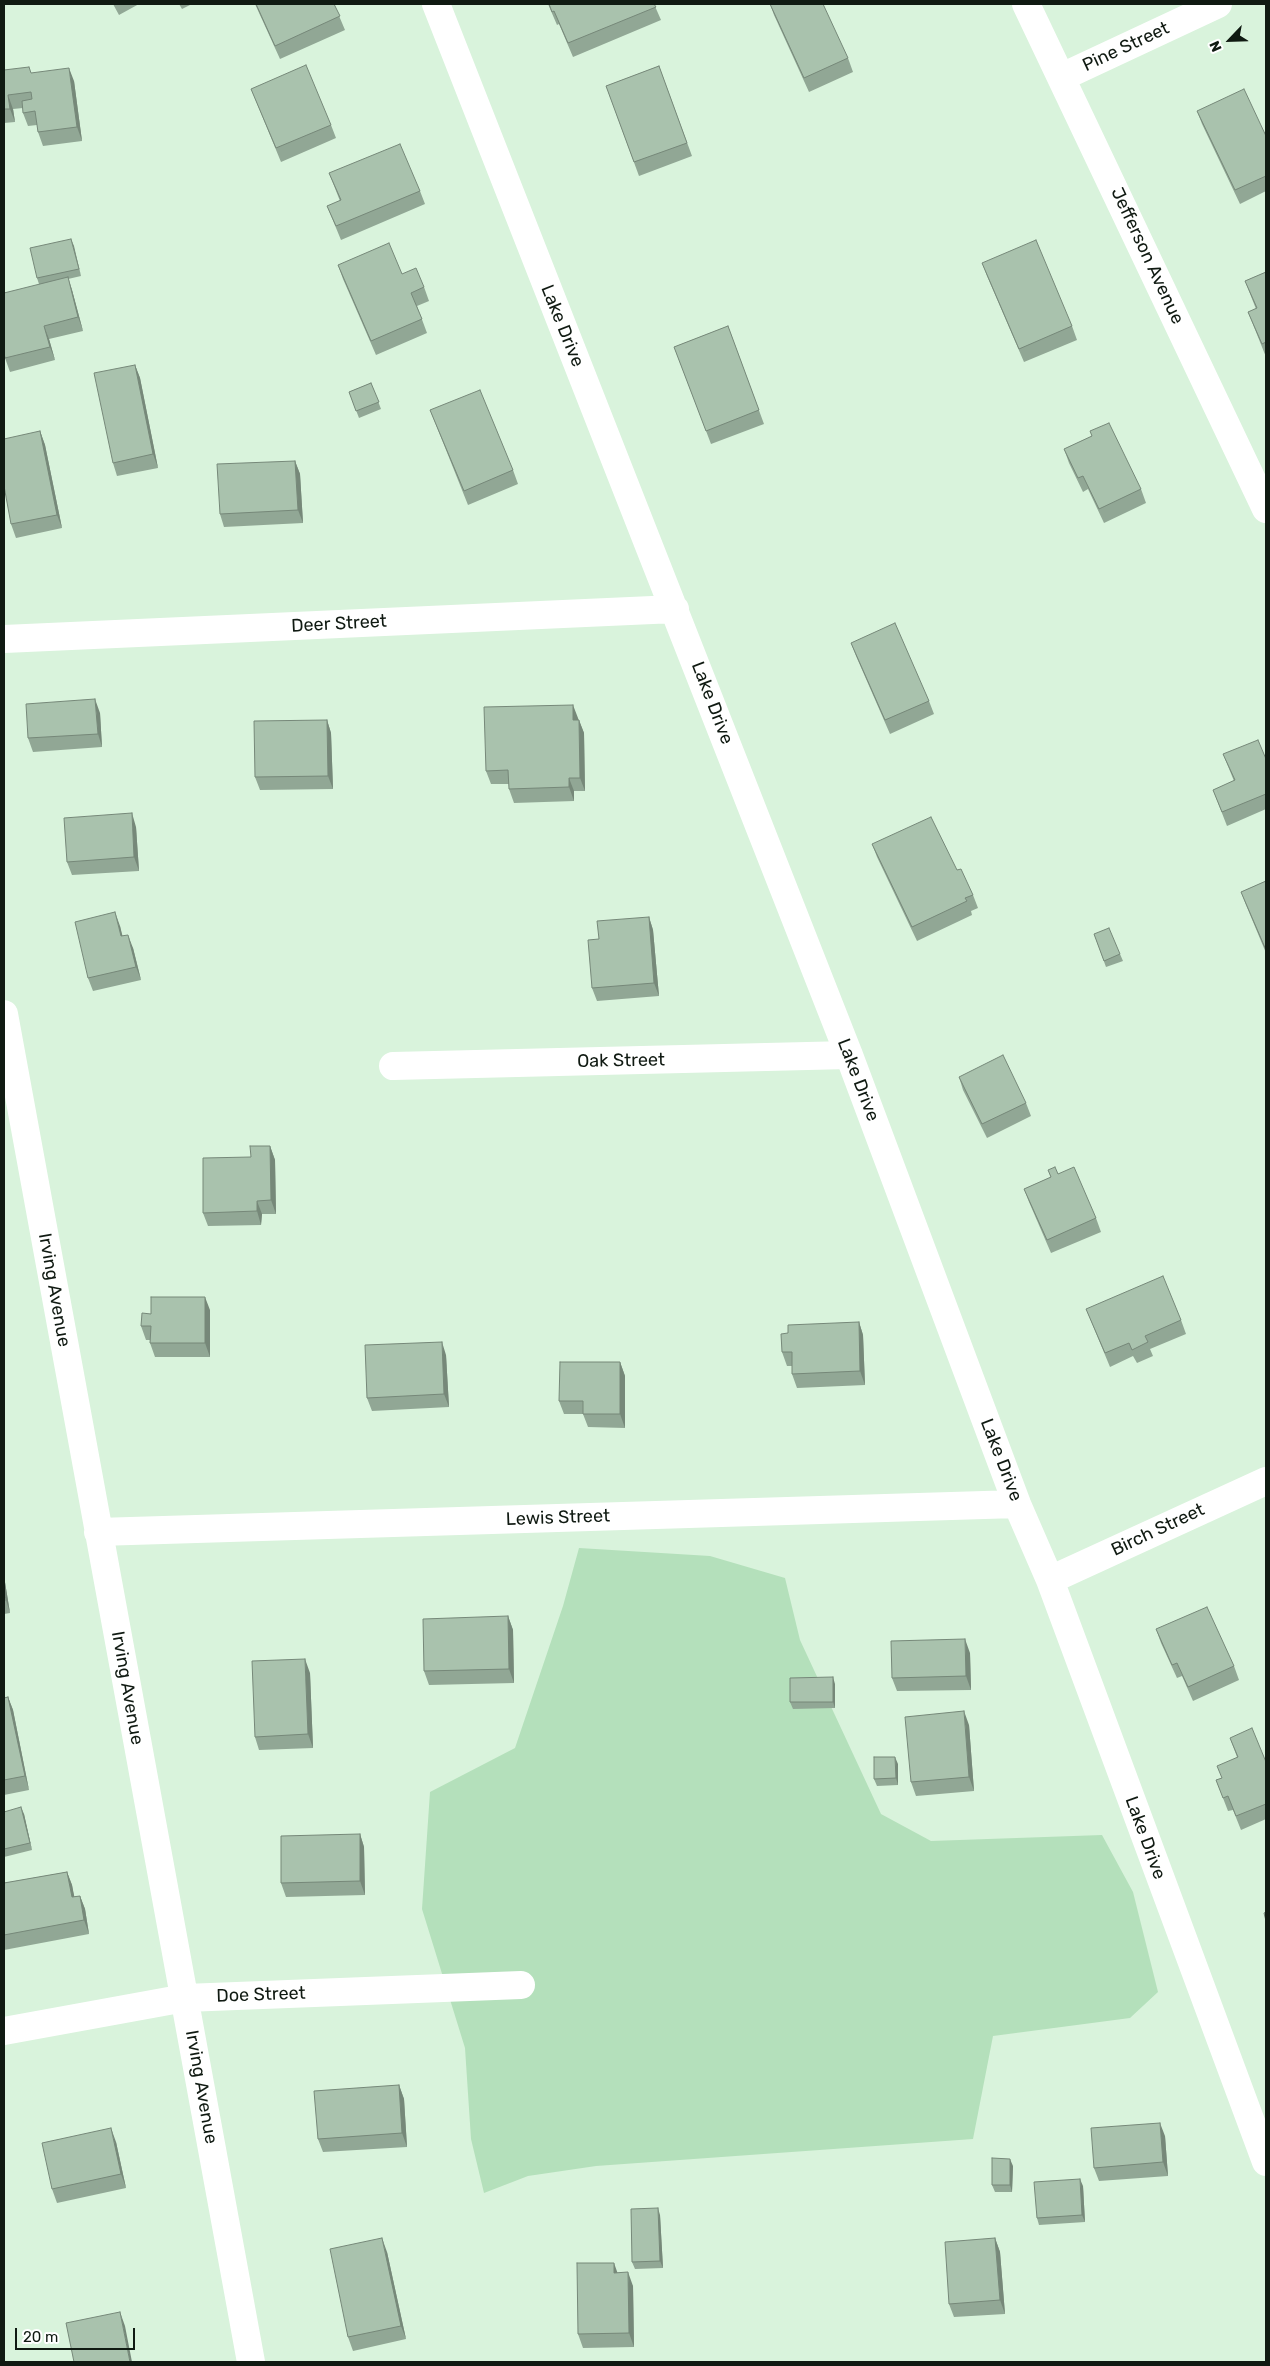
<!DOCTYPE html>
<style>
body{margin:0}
#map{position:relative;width:1270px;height:2366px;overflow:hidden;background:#d9f3dc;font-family:Rubik,sans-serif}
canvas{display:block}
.frame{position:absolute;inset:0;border:5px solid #101a12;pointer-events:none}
.north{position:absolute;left:1205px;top:15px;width:50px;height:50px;-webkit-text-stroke:4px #fff;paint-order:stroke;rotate:246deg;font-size:14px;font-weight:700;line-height:20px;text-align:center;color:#101a12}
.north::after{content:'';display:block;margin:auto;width:18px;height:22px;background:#101a12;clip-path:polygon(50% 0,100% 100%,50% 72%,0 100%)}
.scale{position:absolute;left:15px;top:2328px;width:120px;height:22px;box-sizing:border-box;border:2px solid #101a12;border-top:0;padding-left:6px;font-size:15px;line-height:18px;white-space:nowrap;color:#101a12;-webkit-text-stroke:4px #fff;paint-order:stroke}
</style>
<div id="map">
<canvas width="1270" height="2366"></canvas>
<div class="frame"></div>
<div class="north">N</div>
<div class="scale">20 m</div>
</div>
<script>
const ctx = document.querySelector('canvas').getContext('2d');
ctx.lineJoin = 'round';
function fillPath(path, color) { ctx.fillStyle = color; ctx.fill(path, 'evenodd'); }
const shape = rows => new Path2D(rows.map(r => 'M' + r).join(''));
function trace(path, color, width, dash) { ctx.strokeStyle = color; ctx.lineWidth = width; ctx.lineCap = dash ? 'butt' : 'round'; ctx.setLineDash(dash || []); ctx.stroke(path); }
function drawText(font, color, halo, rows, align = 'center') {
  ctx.font = font + ' Rubik,sans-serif'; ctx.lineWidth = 4; ctx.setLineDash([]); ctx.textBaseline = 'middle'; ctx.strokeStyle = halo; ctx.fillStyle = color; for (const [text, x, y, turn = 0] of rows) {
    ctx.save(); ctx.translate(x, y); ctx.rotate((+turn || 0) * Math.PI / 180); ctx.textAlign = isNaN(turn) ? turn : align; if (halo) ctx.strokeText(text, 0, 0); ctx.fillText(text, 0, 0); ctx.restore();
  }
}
fillPath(shape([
 [579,1548,710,1556,785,1578,800,1640,881,1814,931,1841,1102,1835,1133,1892,1158,1992,1130,2018,993,2036,973,2139,596,2166,528,2176,484,2193,471,2139,465,2048,422,1909,430,1792,515,1748,563,1606]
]), '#b4e0bb');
trace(shape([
 [436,4,849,1055,1017,1504,1050,1580,1266,2162],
 [1026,4,1266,509],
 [1062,77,1218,4],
 [4,639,675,609],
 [4,1014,251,2362],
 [393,1066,849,1055],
 [98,1532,1017,1504],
 [1050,1580,1266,1481],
 [4,2031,185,1998,521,1985]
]), '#fff', 28);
fillPath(shape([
 [113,4,139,4,119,15],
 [179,4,192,4,182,9],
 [255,4,334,4,345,30,280,59],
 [548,4,654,4,661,20,573,57,559,24,557,25],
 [770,4,848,58,853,72,809,92,774,15],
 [659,66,692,156,639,176,606,86],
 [4,70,31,73,74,81,82,141,43,146,38,132,37,125,28,126,23,113,23,108,13,109,15,122,4,123],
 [251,89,331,125,336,138,281,162],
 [1197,111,1266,136,1266,191,1240,204,1202,124],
 [329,173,420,191,425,204,341,240,327,206,340,201],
 [71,239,81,276,68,279,72,290,83,331,49,339,55,360,10,372,5,358,39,284,37,278],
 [982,263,1072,326,1077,340,1024,362,987,276],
 [338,265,402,274,424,287,429,301,417,306,427,333,376,355,343,279],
 [1266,272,1266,357,1248,312,1256,309,1245,281],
 [728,326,764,424,711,444,674,347],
 [135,365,140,378,158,468,117,476,113,463],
 [371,383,381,409,359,418,349,392],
 [430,410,513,470,518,484,468,505],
 [40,431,45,445,62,528,16,538,11,524],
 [1092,436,1141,489,1146,503,1104,523,1088,489,1083,492,1069,463,1064,449],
 [295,461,300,474,303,523,224,527,220,514],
 [851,643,929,701,934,714,890,734,856,656],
 [100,713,102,747,33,752,28,738],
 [578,718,584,733,585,791,574,791,574,801,514,803,509,789,509,784,491,784,486,771],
 [327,720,331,733,333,789,260,790,255,777],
 [1223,754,1266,759,1266,809,1227,826,1213,790,1234,781],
 [136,827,139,871,72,875,67,862],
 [872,844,957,870,973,895,978,908,971,911,972,915,917,941,877,857],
 [1266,881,1266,953,1246,905,1241,892],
 [649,917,653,930,659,996,597,1001,592,988,599,939],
 [120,926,122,936,133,948,141,980,93,991,88,978],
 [1094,934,1120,954,1123,961,1106,967],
 [959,1077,1026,1103,1031,1116,987,1138,963,1090],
 [270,1146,275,1160,276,1214,262,1214,261,1225,208,1226,203,1213,251,1157],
 [1048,1170,1058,1174,1096,1218,1101,1232,1051,1253,1029,1202,1024,1189,1051,1177],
 [1086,1309,1181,1320,1186,1334,1150,1349,1153,1356,1137,1363,1133,1356,1110,1367],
 [210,1310,210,1357,155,1357,150,1343,150,1340,146,1340,141,1326,151,1314],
 [859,1322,863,1335,865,1385,797,1388,792,1374,792,1366,787,1366,782,1352,788,1333],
 [446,1355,449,1407,372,1411,367,1398],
 [620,1362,625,1376,625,1428,588,1427,583,1414,564,1414,559,1401],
 [4,1576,10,1613,4,1614],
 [508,1616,513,1630,514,1683,429,1685,424,1671],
 [1156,1629,1234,1666,1239,1680,1193,1701,1182,1676,1177,1678,1161,1643],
 [970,1653,971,1690,897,1691,892,1678],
 [310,1673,313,1748,259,1750,255,1737],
 [835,1684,835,1708,793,1709,790,1702],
 [8,1697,13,1710,29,1790,4,1795,4,1698],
 [969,1725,974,1791,916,1796,911,1782],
 [1230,1738,1266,1762,1266,1819,1241,1830,1233,1810,1228,1811,1216,1780,1222,1778,1237,1757],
 [898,1764,898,1785,877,1786,874,1779],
 [4,1812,24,1814,32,1850,4,1857],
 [360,1834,364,1847,365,1895,286,1897,281,1883],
 [67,1872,72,1885,74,1897,80,1896,85,1909,89,1934,4,1950,4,1883],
 [399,2085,404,2099,407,2147,323,2152,318,2139],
 [1165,2136,1168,2176,1099,2181,1094,2168],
 [116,2142,126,2188,57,2203,52,2189],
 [1013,2166,1012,2192,995,2192,992,2185],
 [1083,2186,1085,2222,1039,2225,1037,2218],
 [660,2215,663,2268,635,2269,632,2262],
 [995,2238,1000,2252,1005,2314,954,2317,949,2304],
 [387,2252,406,2339,353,2351,348,2337],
 [618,2273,633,2286,634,2347,583,2348,578,2334]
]), '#91a795');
fillPath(shape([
 [69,68,74,81,82,141,77,127],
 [8,95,13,109,15,122,10,109],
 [71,239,74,246,81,276,79,269],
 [68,277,72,290,83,331,78,317],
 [44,326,49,339,55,360,50,347],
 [135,365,140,378,158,468,153,454],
 [40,431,45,445,62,528,57,515],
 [295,461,300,474,303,523,298,510],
 [95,699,100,713,102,747,98,734],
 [573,705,578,718,578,733,573,720],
 [327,720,331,733,333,789,328,776],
 [579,720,584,733,585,791,580,778],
 [569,778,574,791,574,801,569,787],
 [132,813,136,827,139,871,134,857],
 [115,912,120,926,126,950,121,936],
 [649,917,653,930,659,996,654,983],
 [128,935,133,948,141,980,136,967],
 [270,1146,275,1160,276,1214,271,1200],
 [257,1201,262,1214,261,1225,257,1211],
 [205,1297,210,1310,210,1357,205,1343],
 [859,1322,863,1335,865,1385,860,1371],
 [442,1342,446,1355,449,1407,444,1394],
 [620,1362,625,1376,625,1428,620,1414],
 [4,1576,10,1613,6,1600,4,1590],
 [508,1616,513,1630,514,1683,509,1669],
 [965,1639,970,1653,971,1690,966,1676],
 [305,1659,310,1673,313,1748,308,1734],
 [833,1677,835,1684,835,1708,833,1702],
 [8,1697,13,1710,29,1790,25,1776],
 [964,1711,969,1725,974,1791,969,1777],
 [895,1757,898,1764,898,1785,896,1778],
 [21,1807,24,1814,32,1850,30,1843],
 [360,1834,364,1847,365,1895,360,1881],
 [67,1872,72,1885,77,1910,72,1897],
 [80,1896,85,1909,89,1934,84,1920],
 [399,2085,404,2099,407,2147,402,2133],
 [1160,2123,1165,2136,1168,2176,1163,2162],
 [111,2128,116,2142,126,2188,121,2174],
 [1010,2159,1013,2166,1012,2192,1010,2185],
 [1080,2179,1083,2186,1085,2222,1082,2215],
 [658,2208,660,2215,663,2268,660,2261],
 [382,2238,387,2252,406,2339,401,2326],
 [995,2238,1000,2252,1005,2314,1000,2300],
 [614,2263,619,2277,614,2273],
 [628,2272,633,2286,634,2347,629,2333],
 [120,2312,125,2326,132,2362,130,2362]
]), '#768879');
const building = shape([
 [256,4,334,4,340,16,275,46,256,4],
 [549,4,654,4,656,7,568,43,554,11,552,12,549,4],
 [770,4,823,4,848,58,804,78,770,4],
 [306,65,331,125,276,148,251,89,306,65],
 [659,66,687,143,634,162,606,86,659,66],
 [29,67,31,73,69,68,77,127,38,132,35,111,23,113,22,101,32,99,31,92,8,95,10,109,4,109,4,70,29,67],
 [1244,89,1266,136,1266,176,1235,190,1197,111,1244,89],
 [400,144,420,191,336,226,327,206,341,200,329,173,400,144],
 [71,239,79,269,37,278,30,248,71,239],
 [1036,240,1072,326,1019,349,982,263,1036,240],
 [389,243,402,274,416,268,424,287,411,293,422,319,371,341,338,265,389,243],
 [1266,272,1266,342,1262,344,1248,312,1257,308,1245,281,1266,272],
 [68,277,78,317,44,326,50,347,5,358,4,353,4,293,68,277],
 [728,326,759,410,706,431,674,347,728,326],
 [135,365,153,454,113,463,94,373,135,365],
 [371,383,379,402,356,411,349,392,371,383],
 [480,390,513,470,464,491,430,410,480,390],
 [1109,423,1141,489,1099,509,1083,476,1078,478,1064,449,1092,436,1090,431,1109,423],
 [40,431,57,515,11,524,4,486,4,439,40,431],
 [295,461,298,510,220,514,217,464,295,461],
 [895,623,929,701,885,720,851,643,895,623],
 [95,699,98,734,28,738,26,704,95,699],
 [573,705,573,720,579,720,580,778,569,778,569,787,509,789,508,770,486,771,484,707,573,705],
 [327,720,328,776,255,777,254,721,327,720],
 [1258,740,1266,759,1266,794,1222,812,1213,790,1235,780,1223,754,1258,740],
 [132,813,134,857,67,862,64,818,132,813],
 [931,817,957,870,961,869,973,895,965,898,967,901,912,927,872,844,931,817],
 [1266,881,1266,950,1241,892,1266,881],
 [115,912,121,936,128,935,136,967,88,978,75,922,115,912],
 [649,917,654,983,592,988,588,940,599,939,597,921,649,917],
 [1109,928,1120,954,1104,961,1094,934,1109,928],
 [1003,1055,1026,1103,982,1124,959,1077,1003,1055],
 [250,1146,270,1146,271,1200,257,1201,257,1211,203,1213,203,1158,251,1157,250,1146],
 [1055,1167,1058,1174,1074,1167,1096,1218,1047,1240,1024,1189,1051,1177,1048,1170,1055,1167],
 [1163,1276,1181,1320,1145,1336,1148,1342,1132,1350,1129,1343,1105,1353,1086,1309,1163,1276],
 [151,1297,205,1297,205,1343,150,1343,151,1326,141,1326,142,1313,151,1314,151,1297],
 [859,1322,860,1371,792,1374,792,1352,782,1352,781,1334,788,1333,788,1325,859,1322],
 [442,1342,444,1394,367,1398,365,1345,442,1342],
 [560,1362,620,1362,620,1414,583,1414,583,1401,559,1401,560,1362],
 [4,1590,6,1600,4,1600,4,1590],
 [1207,1607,1234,1666,1188,1687,1177,1663,1172,1665,1156,1629,1207,1607],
 [508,1616,509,1669,424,1671,423,1619,508,1616],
 [965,1639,966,1676,892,1678,891,1641,965,1639],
 [305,1659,308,1734,255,1737,252,1661,305,1659],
 [833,1677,833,1702,790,1702,790,1678,833,1677],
 [8,1697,25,1776,4,1780,4,1698,8,1697],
 [964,1711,969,1777,911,1782,905,1717,964,1711],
 [1252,1728,1266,1762,1266,1804,1236,1816,1228,1796,1223,1798,1216,1780,1222,1778,1217,1766,1238,1757,1230,1738,1252,1728],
 [874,1757,895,1757,896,1778,874,1779,874,1757],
 [21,1807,30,1843,4,1849,4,1812,21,1807],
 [360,1834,360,1881,281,1883,281,1836,360,1834],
 [67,1872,72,1897,80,1896,84,1920,4,1935,4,1883,67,1872],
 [1266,1912,1266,1921,1264,1913,1266,1912],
 [399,2085,402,2133,318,2139,314,2091,399,2085],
 [1160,2123,1163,2162,1094,2168,1091,2128,1160,2123],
 [111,2128,121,2174,52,2189,42,2143,111,2128],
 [992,2158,1010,2159,1010,2185,992,2185,992,2158],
 [1080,2179,1082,2215,1037,2218,1034,2182,1080,2179],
 [658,2208,660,2261,632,2262,631,2209,658,2208],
 [382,2238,401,2326,348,2337,330,2249,382,2238],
 [995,2238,1000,2300,949,2304,945,2242,995,2238],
 [577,2263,614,2263,614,2273,628,2272,629,2333,578,2334,577,2263],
 [120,2312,130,2362,74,2362,66,2323,120,2312]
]);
fillPath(building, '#a9c2ad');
trace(building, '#768879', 1);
drawText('18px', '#101a12', '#fff', [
 ["Pine Street",1126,47,-25],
 ["Jefferson Avenue",1147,256,65],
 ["Lake Drive",562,326,68],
 ["Deer Street",339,624,-3],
 ["Lake Drive",712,703,69],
 ["Oak Street",621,1061,-1],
 ["Lake Drive",858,1080,69],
 ["Irving Avenue",54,1290,80],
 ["Lake Drive",1001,1460,69],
 ["Lewis Street",558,1518,-2],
 ["Birch Street",1158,1530,-25],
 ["Irving Avenue",127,1688,80],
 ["Lake Drive",1145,1838,70],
 ["Doe Street",261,1995,-2],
 ["Irving Avenue",201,2087,80]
]);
</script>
